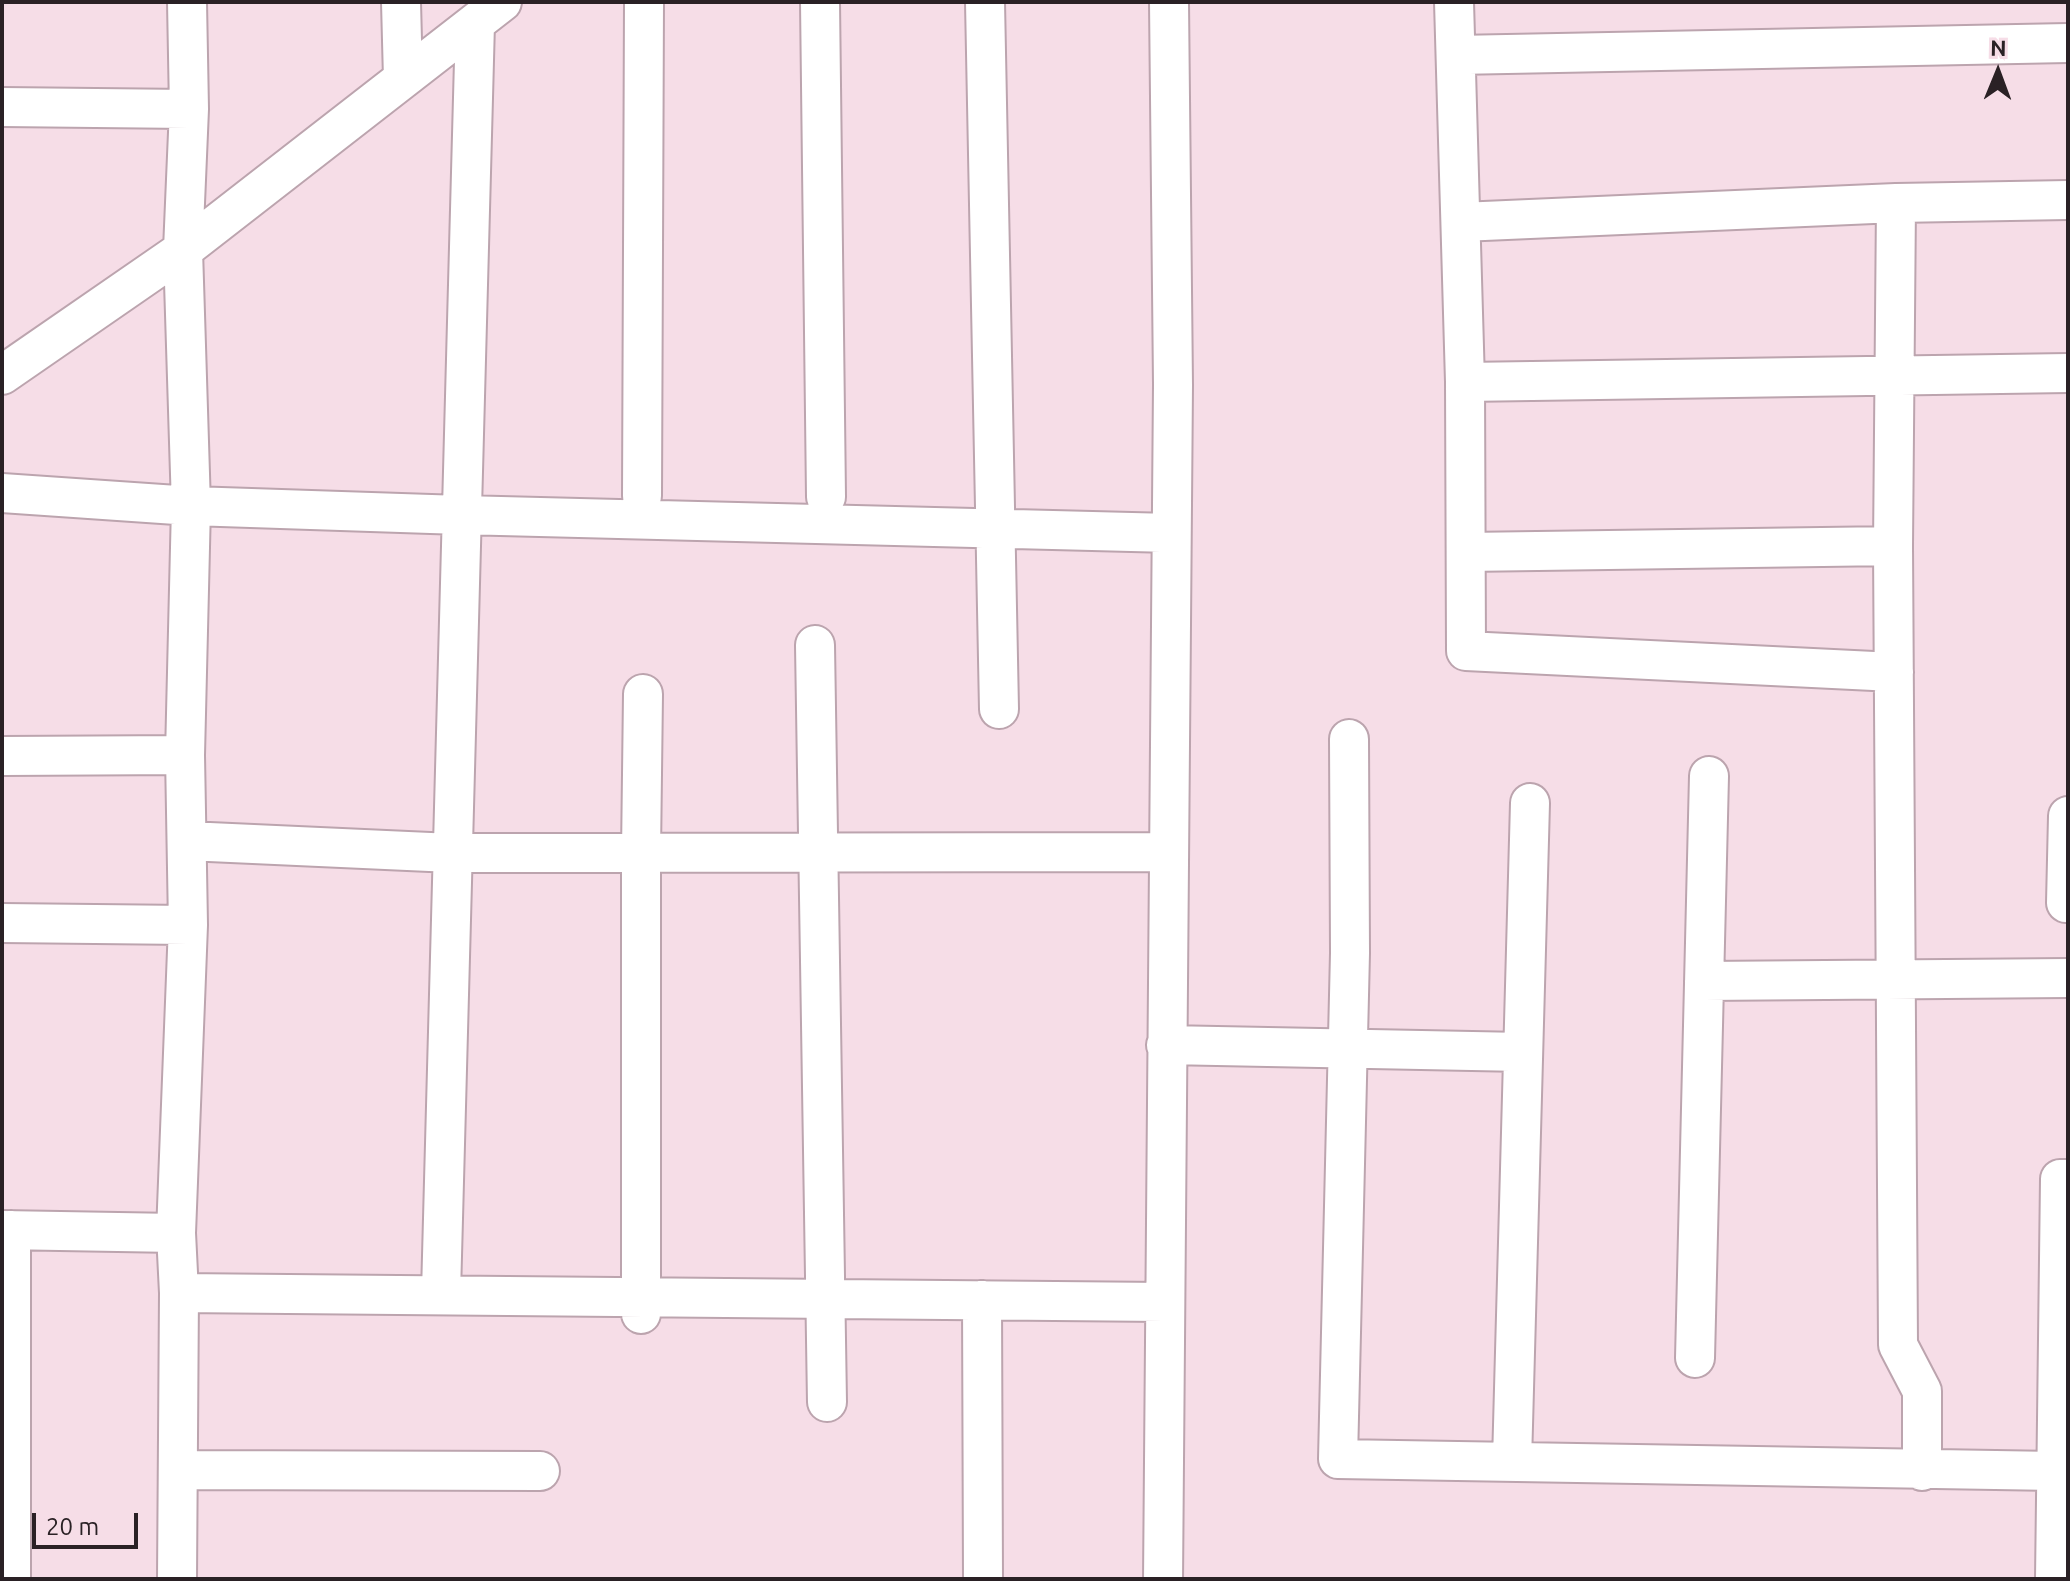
<!DOCTYPE html>
<style>
body{margin:0}
#map{position:relative;width:2070px;height:1581px;overflow:hidden;background:#f6dde7;font-family:Ubuntu,sans-serif}
canvas{display:block}
.frame{position:absolute;inset:0;border:4px solid #2a2125;pointer-events:none}
.north{position:absolute;left:1958px;top:32px;width:80px;height:80px;-webkit-text-stroke:6px #f6dde7;paint-order:stroke;rotate:1deg;font-size:22px;font-weight:700;line-height:32px;text-align:center;color:#2a2125}
.north::after{content:'';display:block;margin:auto;width:28px;height:36px;background:#2a2125;clip-path:polygon(50% 0,100% 100%,50% 72%,0 100%)}
.scale{position:absolute;left:32px;top:1513px;width:106px;height:36px;box-sizing:border-box;border:4px solid #2a2125;border-top:0;padding-left:10px;font-size:24px;line-height:28px;white-space:nowrap;color:#2a2125;-webkit-text-stroke:6px #f6dde7;paint-order:stroke}
</style>
<div id="map">
<canvas width="2070" height="1581"></canvas>
<div class="frame"></div>
<div class="north">N</div>
<div class="scale">20 m</div>
</div>
<script>
const ctx = document.querySelector('canvas').getContext('2d');
ctx.lineJoin = 'round';
const shape = rows => new Path2D(rows.map(r => 'M' + r).join(''));
function trace(path, color, width, dash) { ctx.strokeStyle = color; ctx.lineWidth = width; ctx.lineCap = dash ? 'butt' : 'round'; ctx.setLineDash(dash || []); ctx.stroke(path); }
const minor = shape([
 [401,2,403,79],
 [820,2,826,497],
 [985,2,999,709],
 [1454,2,1465,382],
 [1456,55,2068,43],
 [2,107,189,109],
 [1461,222,1896,203],
 [2,375,183,250,502,2],
 [2,493,191,506,461,515,1171,533],
 [642,496,644,2],
 [1466,552,1893,546],
 [815,645,827,1402],
 [1894,672,1466,651,1465,382,2068,373],
 [1349,739,1350,953,1338,1459,2055,1471],
 [2,756,185,755],
 [187,841,452,853,1168,852],
 [2066,903,2068,816],
 [2,923,188,925],
 [1704,981,2068,978],
 [1166,1045,1523,1052],
 [2,1230,176,1233],
 [11,1230,11,1579],
 [179,1293,1164,1302],
 [441,1293,475,23],
 [982,1300,983,1579],
 [641,1314,641,853,643,694],
 [1695,1358,1709,776],
 [1512,1462,1530,803],
 [178,1470,540,1471],
 [1922,1471,1922,1391,1898,1345,1893,546,1896,203,2068,200],
 [177,1579,179,1293,176,1233,188,925,185,755,191,506,183,250,189,109,187,2],
 [1163,1579,1173,385,1169,2],
 [2055,1579,2060,1179,2068,1179]
]);
trace(minor, '#bca4ae', 42);
trace(minor, '#fff', 38);
</script>
